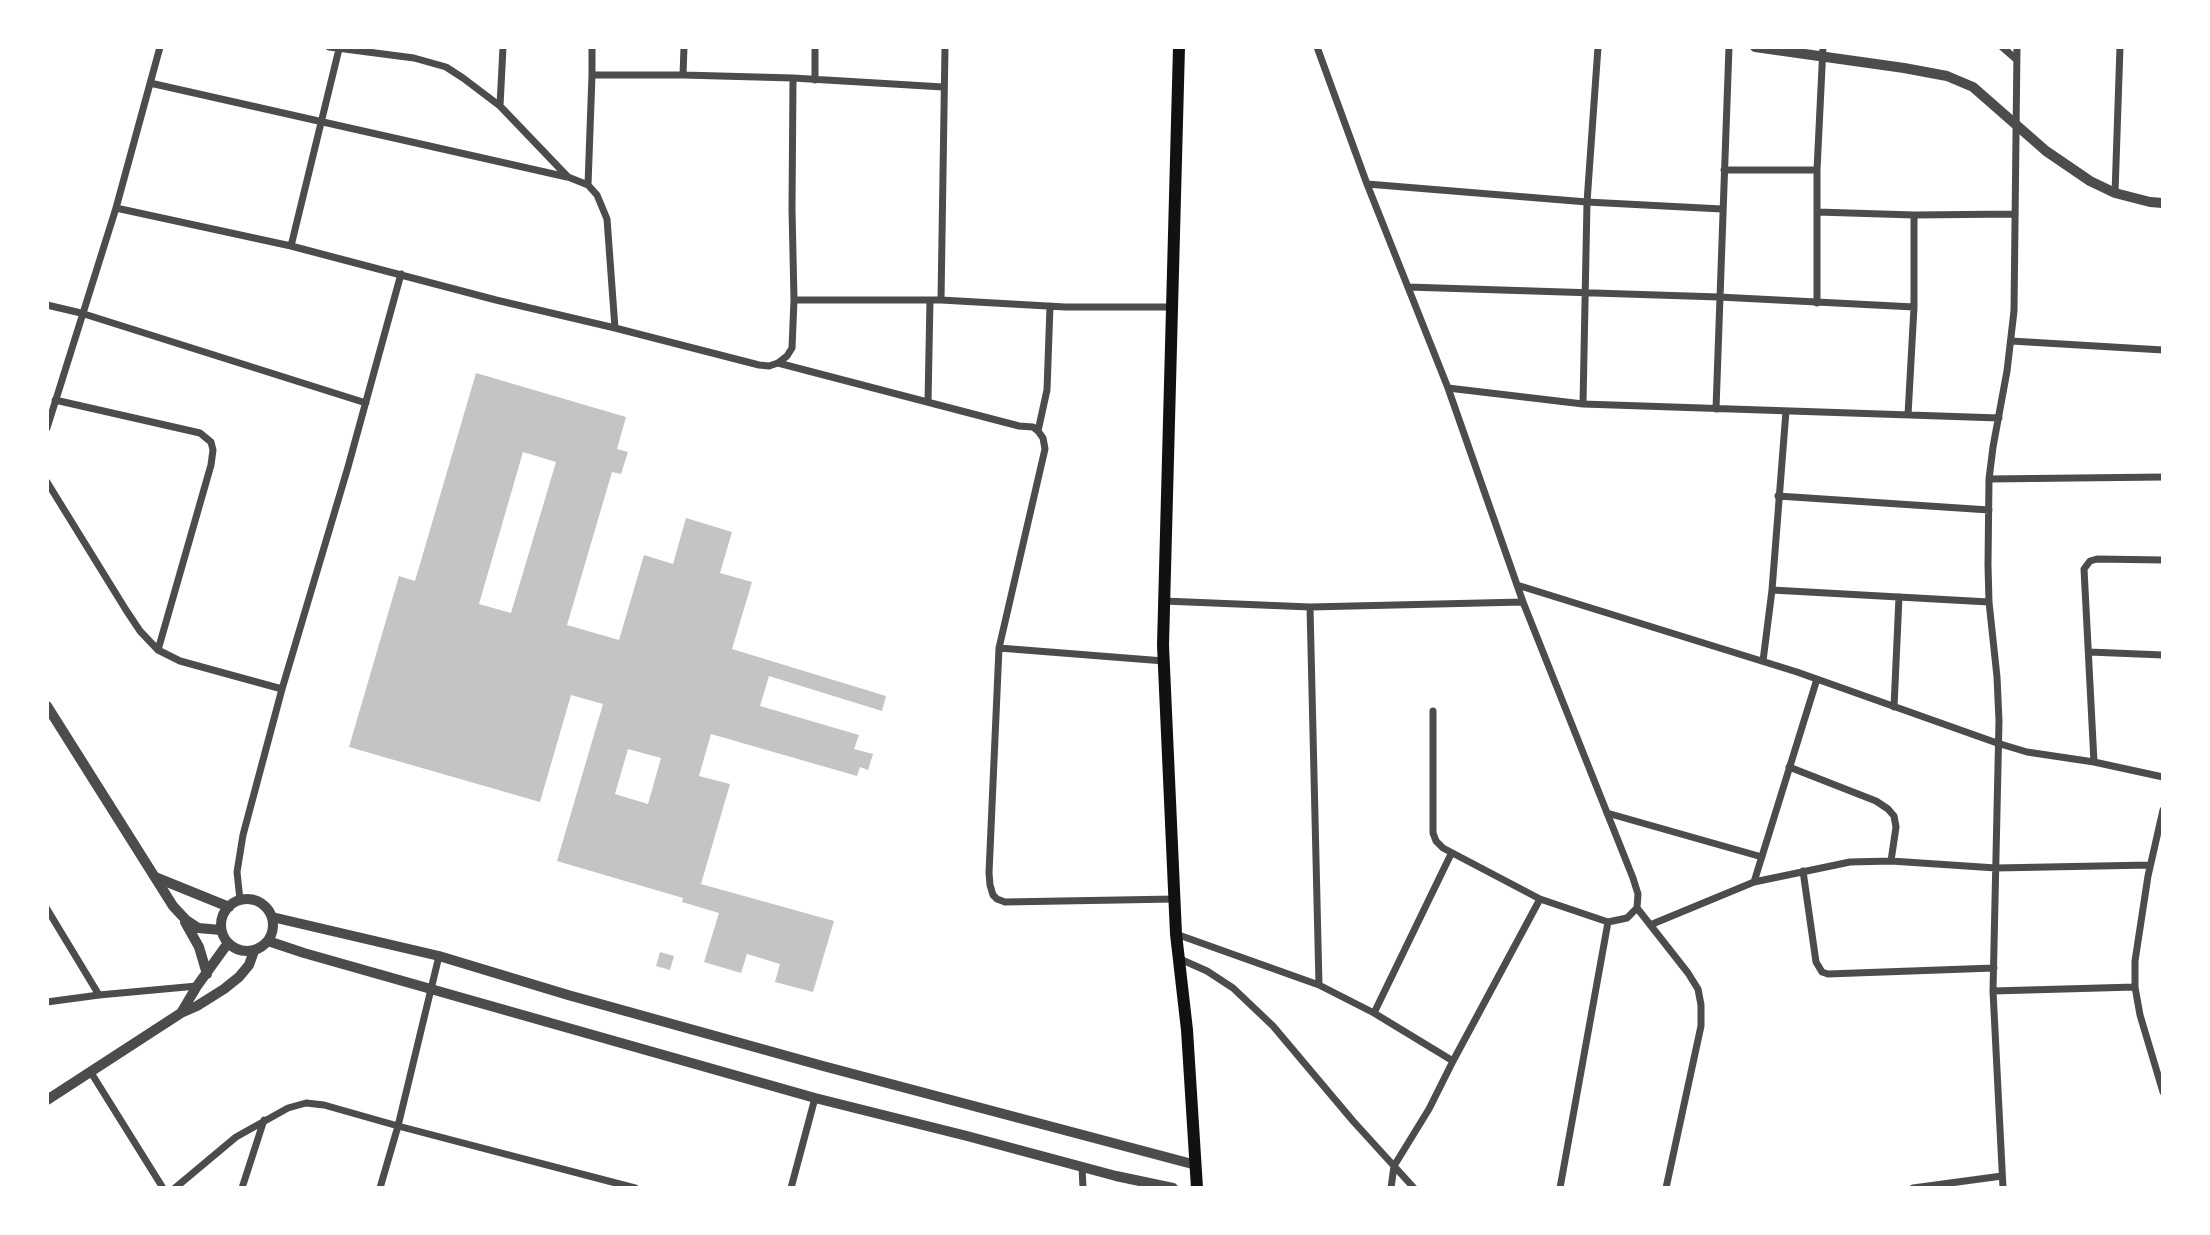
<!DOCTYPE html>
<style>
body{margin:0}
#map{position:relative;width:2210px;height:1235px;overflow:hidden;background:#fff;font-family:Quicksand,sans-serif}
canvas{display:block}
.frame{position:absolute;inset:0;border:49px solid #fff;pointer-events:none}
</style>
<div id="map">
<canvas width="2210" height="1235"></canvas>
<div class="frame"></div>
</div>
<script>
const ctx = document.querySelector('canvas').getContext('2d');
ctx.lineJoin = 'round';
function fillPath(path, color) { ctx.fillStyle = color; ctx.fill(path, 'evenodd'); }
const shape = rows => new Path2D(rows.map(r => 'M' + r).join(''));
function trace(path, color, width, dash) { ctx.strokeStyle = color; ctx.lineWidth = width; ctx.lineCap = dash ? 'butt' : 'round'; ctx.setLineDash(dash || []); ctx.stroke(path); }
fillPath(shape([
 [476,373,626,417,617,449,628,452,621,474,612,472,567,625,619,640,644,555,673,564,686,518,732,532,720,573,752,582,732,649,886,696,882,711,769,676,760,706,859,735,854,749,873,754,868,770,860,767,857,776,711,734,699,776,730,784,701,884,834,921,813,992,775,982,780,964,747,954,741,973,704,962,719,913,682,902,683,898,557,861,603,704,571,695,540,802,349,747,399,576,415,581],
 [523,452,556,462,511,613,479,604],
 [628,749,661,758,648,804,615,794],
 [660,952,674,956,670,970,656,966]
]), '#c4c4c4');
trace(shape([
 [160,47,116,208,291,246,496,300,615,328],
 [329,47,414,58,446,67,463,78,500,106,568,177,588,185,597,195,607,219,615,328,759,365,769,366,778,363,787,356,792,348,794,300,792,209,793,78],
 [592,47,592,75,683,75],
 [684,47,683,75,793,78,943,87],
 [945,47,941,300,1065,307,1171,307],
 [1317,47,1367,184,1448,388,1523,602,1633,878,1638,894,1637,908,1627,918,1608,922,1540,899,1443,848,1436,841,1433,833,1433,711],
 [2002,47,2016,59],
 [815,80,815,47],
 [150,83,567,177],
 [500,106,503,47],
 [1724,170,1817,170],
 [1367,184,1587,202,1722,209],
 [588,185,592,75],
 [2115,193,2120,47],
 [1817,212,1914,215,2015,214],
 [291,246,339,49],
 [1408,287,1719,297,1914,307],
 [794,300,941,300],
 [1817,303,1817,170,1823,47],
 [47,305,81,313,366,403],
 [2011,341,2163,350],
 [778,363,1019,426,1033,427,1038,431,1043,438,1045,449,999,648,989,873,990,885,993,895,997,899,1005,902,1175,899],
 [1448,388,1583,404,1999,418],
 [55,400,200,433,211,442,213,450,211,465,158,650],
 [928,402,930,300],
 [1583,404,1587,202,1598,47],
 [1716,409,1729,47],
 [1908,415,1914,307,1914,215],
 [47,428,116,208],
 [1038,431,1047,390,1050,306],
 [1989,479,2163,477],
 [47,482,126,610,140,631,158,650,180,661,282,689],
 [1778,496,1989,510],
 [1517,585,1797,672,1997,743,2027,752,2094,762,2163,777],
 [1772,590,1989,602],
 [1164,601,1310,607,1523,602],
 [1310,607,1319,985],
 [999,648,1164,661],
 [2089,652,2163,655],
 [1763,661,1772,590,1786,411],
 [1894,707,1899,597],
 [2094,762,2084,569,2090,561,2097,559,2163,560],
 [1789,767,1876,801,1888,809,1894,816,1896,827,1891,861],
 [2163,810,2148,876,2135,961,2135,987,2140,1015,2163,1092],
 [1607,813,1762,857],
 [1803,871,1816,962,1822,972,1828,974,1994,968],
 [1754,882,1817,679],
 [240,900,237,872,243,835,282,689,348,467,401,274],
 [1637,908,1688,973,1698,989,1701,1005,1701,1026,1666,1188],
 [47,909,99,995],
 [1650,925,1754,882,1850,862,1891,861,1996,868,2150,865],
 [1176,934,1319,985,1374,1013,1453,1061],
 [1180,959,1207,971,1233,988,1273,1026,1353,1121,1414,1188],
 [1993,991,2135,987],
 [47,1002,99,995,197,986],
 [1374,1013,1451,854],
 [90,1071,163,1188],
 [1082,1167,1083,1188],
 [175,1188,236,1137,288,1108,306,1103,324,1105,398,1126,635,1188],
 [242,1188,264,1120],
 [380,1188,398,1126,439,956],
 [791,1188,815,1098],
 [1391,1188,1394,1166,1429,1109,1453,1061,1540,899],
 [1560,1188,1608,922],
 [1913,1188,2002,1176],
 [2003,1188,1993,991,1999,721,1997,677,1989,602,1988,565,1989,479,1993,447,2007,371,2014,311,2017,47]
]), '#4c4c4c', 7);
trace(shape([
 [1755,47,1904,68,1947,76,1973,87,2046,151,2090,181,2115,193,2150,202,2163,203],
 [47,706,173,906,186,920,198,928,221,930],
 [155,877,229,907],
 '221 925a26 26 0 1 1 52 0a26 26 0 1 1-52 0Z',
 [272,917,439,956,568,995,823,1066,1196,1165],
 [185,922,199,947,207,974],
 [268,941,304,953,815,1098,967,1136,1116,1176,1173,1188],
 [181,1013,197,986,228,943],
 [47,1100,181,1013,197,1006,224,989,239,977,249,965,254,951]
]), '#4c4c4c', 10);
trace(shape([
 [1179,47,1163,645,1176,934,1187,1030,1197,1188]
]), '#111', 12);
</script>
